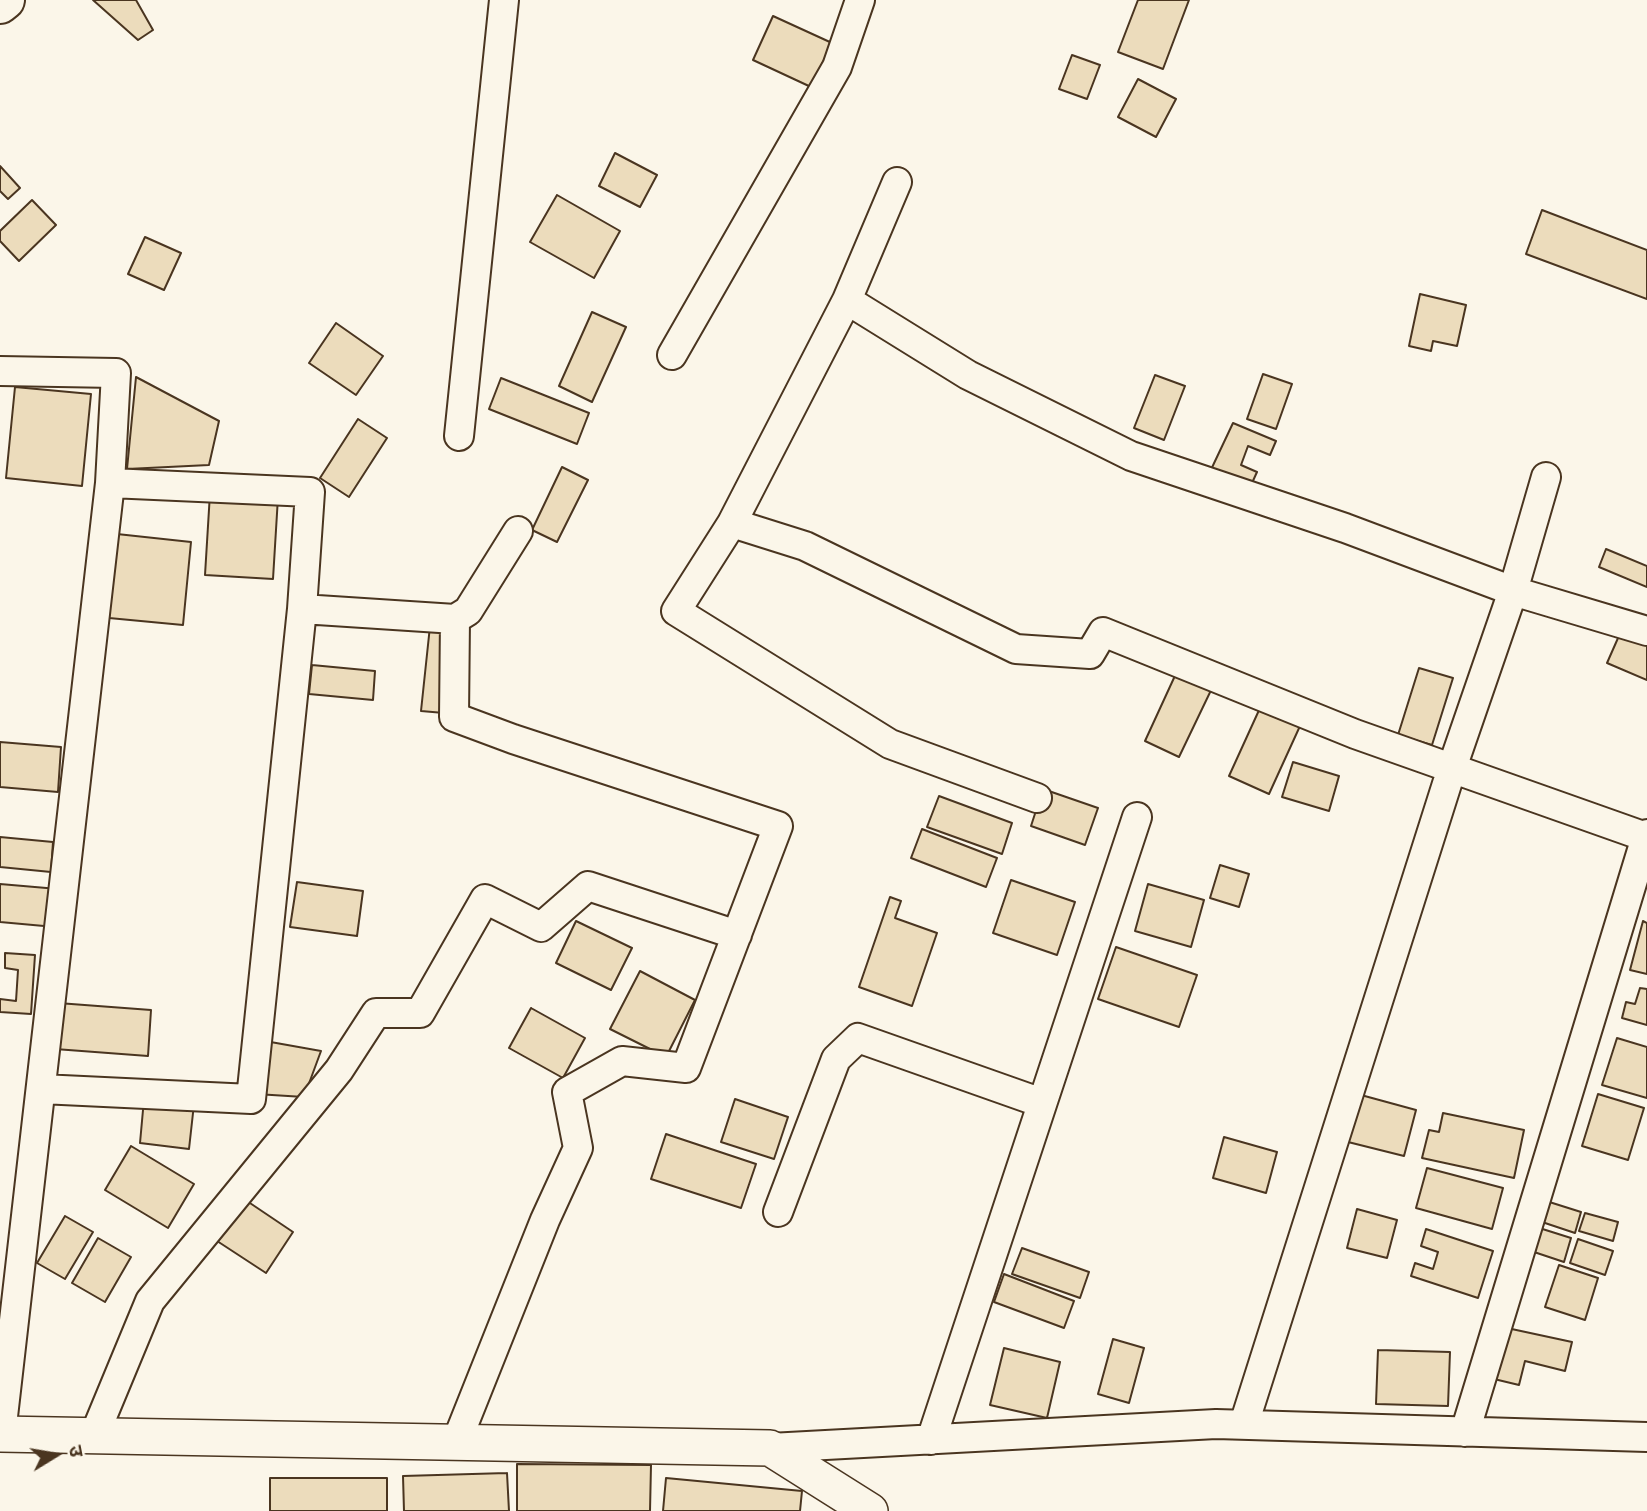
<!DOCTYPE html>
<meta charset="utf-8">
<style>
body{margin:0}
#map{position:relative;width:1647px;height:1511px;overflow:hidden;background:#fbf6e9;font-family:"PT Sans","Noto Sans Devanagari",sans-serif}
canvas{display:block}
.north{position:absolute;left:21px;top:1420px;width:70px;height:70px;-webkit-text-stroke:5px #fbf6e9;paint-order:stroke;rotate:79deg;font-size:19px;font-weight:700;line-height:28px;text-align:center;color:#4a3520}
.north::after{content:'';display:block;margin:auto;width:24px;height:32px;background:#4a3520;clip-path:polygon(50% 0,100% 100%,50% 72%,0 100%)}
</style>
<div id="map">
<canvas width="1647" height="1511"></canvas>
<div class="north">उ</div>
</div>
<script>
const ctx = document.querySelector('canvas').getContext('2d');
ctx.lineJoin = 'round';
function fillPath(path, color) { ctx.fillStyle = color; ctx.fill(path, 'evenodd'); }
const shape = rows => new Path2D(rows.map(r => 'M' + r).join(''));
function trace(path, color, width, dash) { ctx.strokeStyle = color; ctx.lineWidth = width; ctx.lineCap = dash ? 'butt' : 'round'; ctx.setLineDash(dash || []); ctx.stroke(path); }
const building = shape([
 [93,0,136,0,153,30,138,40,93,0],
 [1138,0,1189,0,1163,69,1118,52,1138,0],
 [773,16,832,43,811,87,753,60,773,16],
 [1072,55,1100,65,1087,99,1059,89,1072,55],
 [1138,79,1176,99,1156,137,1118,117,1138,79],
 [615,153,657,175,640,207,599,186,615,153],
 [0,166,20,188,8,199,0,191,0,166],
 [557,195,620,231,594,278,530,242,557,195],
 [32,200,56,225,19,261,0,241,0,231,32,200],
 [1542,210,1647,250,1647,299,1526,254,1542,210],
 [145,237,181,253,164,290,128,274,145,237],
 [1420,294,1466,305,1457,346,1433,341,1431,351,1409,346,1420,294],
 [592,312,626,327,592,402,559,386,592,312],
 [336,323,383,356,356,395,309,363,336,323],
 [1263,374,1292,384,1276,429,1247,419,1263,374],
 [1155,375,1185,386,1164,440,1134,428,1155,375],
 [136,377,219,421,209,465,127,469,136,377],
 [501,378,589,413,577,444,489,409,501,378],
 [15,387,91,394,82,486,6,478,15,387],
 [358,419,387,438,349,497,320,478,358,419],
 [1233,423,1276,441,1270,455,1248,446,1241,465,1257,472,1247,494,1208,476,1233,423],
 [562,467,588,480,557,542,532,530,562,467],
 [210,493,278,497,273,579,205,575,210,493],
 [117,534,191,542,183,625,109,618,117,534],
 [1606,549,1647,566,1647,587,1599,567,1606,549],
 [430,626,453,629,444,713,421,711,430,626],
 [1622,629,1647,639,1647,680,1607,663,1622,629],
 [312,665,375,671,373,700,309,694,312,665],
 [1179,667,1214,684,1179,757,1145,741,1179,667],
 [1419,668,1453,678,1432,745,1398,735,1419,668],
 [1260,708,1300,726,1269,794,1229,776,1260,708],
 [0,742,61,747,58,792,0,787,0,742],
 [1293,762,1339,776,1329,811,1282,797,1293,762],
 [1043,789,1098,808,1085,845,1031,826,1043,789],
 [939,796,1012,823,1002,854,927,827,939,796],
 [922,829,997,858,986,887,911,858,922,829],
 [0,837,53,842,51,872,0,867,0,837],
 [1220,865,1249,874,1239,907,1210,898,1220,865],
 [1011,880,1075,902,1057,955,993,933,1011,880],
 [297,882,363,891,357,936,290,927,297,882],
 [0,884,58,889,55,927,0,922,0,884],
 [1148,884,1204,900,1191,947,1135,931,1148,884],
 [890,897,901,901,895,918,937,933,912,1006,859,987,890,897],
 [576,921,632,948,611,990,556,963,576,921],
 [1643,921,1647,923,1647,974,1630,970,1643,921],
 [1116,947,1197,975,1179,1027,1098,999,1116,947],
 [5,953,35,955,31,1014,0,1012,0,999,16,1001,18,970,5,968,5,953],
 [640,971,695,1000,666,1057,610,1029,640,971],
 [1640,988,1647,989,1647,1025,1622,1018,1626,1002,1635,1004,1640,988],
 [58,1003,151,1010,148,1056,55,1049,58,1003],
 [531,1008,585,1038,563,1078,509,1048,531,1008],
 [1617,1038,1647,1047,1647,1098,1602,1085,1617,1038],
 [265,1041,321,1051,304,1097,256,1094,265,1041],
 [1598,1094,1644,1108,1628,1160,1582,1146,1598,1094],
 [1361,1095,1416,1110,1404,1156,1348,1142,1361,1095],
 [144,1099,194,1104,189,1149,140,1143,144,1099],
 [735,1099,788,1117,774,1159,721,1142,735,1099],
 [1443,1113,1524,1130,1514,1178,1422,1158,1429,1130,1439,1132,1443,1113],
 [666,1134,756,1164,741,1208,651,1179,666,1134],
 [1224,1137,1277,1152,1266,1193,1213,1178,1224,1137],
 [131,1146,194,1184,168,1228,105,1190,131,1146],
 [1427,1168,1503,1188,1492,1229,1416,1208,1427,1168],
 [241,1197,293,1232,266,1273,214,1239,241,1197],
 [1543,1200,1581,1212,1575,1233,1536,1220,1543,1200],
 [1357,1209,1397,1220,1387,1258,1347,1248,1357,1209],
 [1585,1213,1618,1222,1613,1241,1579,1231,1585,1213],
 [65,1216,93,1232,65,1279,37,1263,65,1216],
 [1533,1226,1571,1238,1564,1262,1525,1249,1533,1226],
 [1426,1229,1493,1251,1478,1298,1411,1276,1415,1263,1433,1269,1438,1252,1421,1246,1426,1229],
 [98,1238,131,1257,105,1302,72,1283,98,1238],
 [1578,1239,1613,1251,1605,1275,1570,1263,1578,1239],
 [1022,1248,1089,1272,1080,1298,1012,1274,1022,1248],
 [1559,1265,1598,1278,1585,1320,1545,1307,1559,1265],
 [1004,1274,1074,1301,1064,1328,994,1302,1004,1274],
 [1507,1328,1572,1342,1565,1371,1525,1361,1519,1385,1494,1379,1507,1328],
 [1113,1339,1144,1348,1129,1403,1098,1394,1113,1339],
 [1004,1348,1060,1362,1047,1418,990,1405,1004,1348],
 [1378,1350,1450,1352,1448,1406,1376,1404,1378,1350],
 [517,1464,651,1465,650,1511,517,1511,517,1464],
 [507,1473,509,1511,404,1511,403,1476,507,1473],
 [270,1478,387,1478,387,1511,270,1511,270,1478],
 [666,1478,802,1491,800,1511,663,1511,666,1478]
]);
fillPath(building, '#ecdcbc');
trace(building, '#4a3520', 2);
const minor = shape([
 [897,182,847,300,732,523,676,611,890,744,1037,798],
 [847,300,968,375,1131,456,1345,528,1513,591,1647,631],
 [672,355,837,67,860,0],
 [0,371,116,373,110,483,1,1434],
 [459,436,504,0],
 [732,523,805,546,1016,649,1090,654,1103,632,1355,734,1646,837,1647,834],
 [302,609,455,619,468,611,518,531],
 [455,619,454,717,513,739,778,826,686,1068,622,1061,567,1092,578,1148,545,1220,456,1443],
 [41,1089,251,1099,302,609,310,492,110,483],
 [778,1212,836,1059,858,1038,1042,1103],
 [1244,1424,1452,768,1513,591,1546,477],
 [1465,1432,1646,837],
 [94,1436,150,1301,339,1070,376,1013,420,1013,485,899,541,927,588,886,737,935],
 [931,1440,1137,817],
 [770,1448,1216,1424,1647,1437]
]);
const tertiary = shape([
 [0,1434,770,1448,870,1511]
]);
const primary = shape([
 [0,4,5,0]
]);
trace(minor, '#4a3520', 32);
trace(tertiary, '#4a3520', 38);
trace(primary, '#4a3520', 42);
trace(minor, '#fbf6e9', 28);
trace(tertiary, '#fbf6e9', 35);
trace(primary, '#fbf6e9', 38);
</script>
